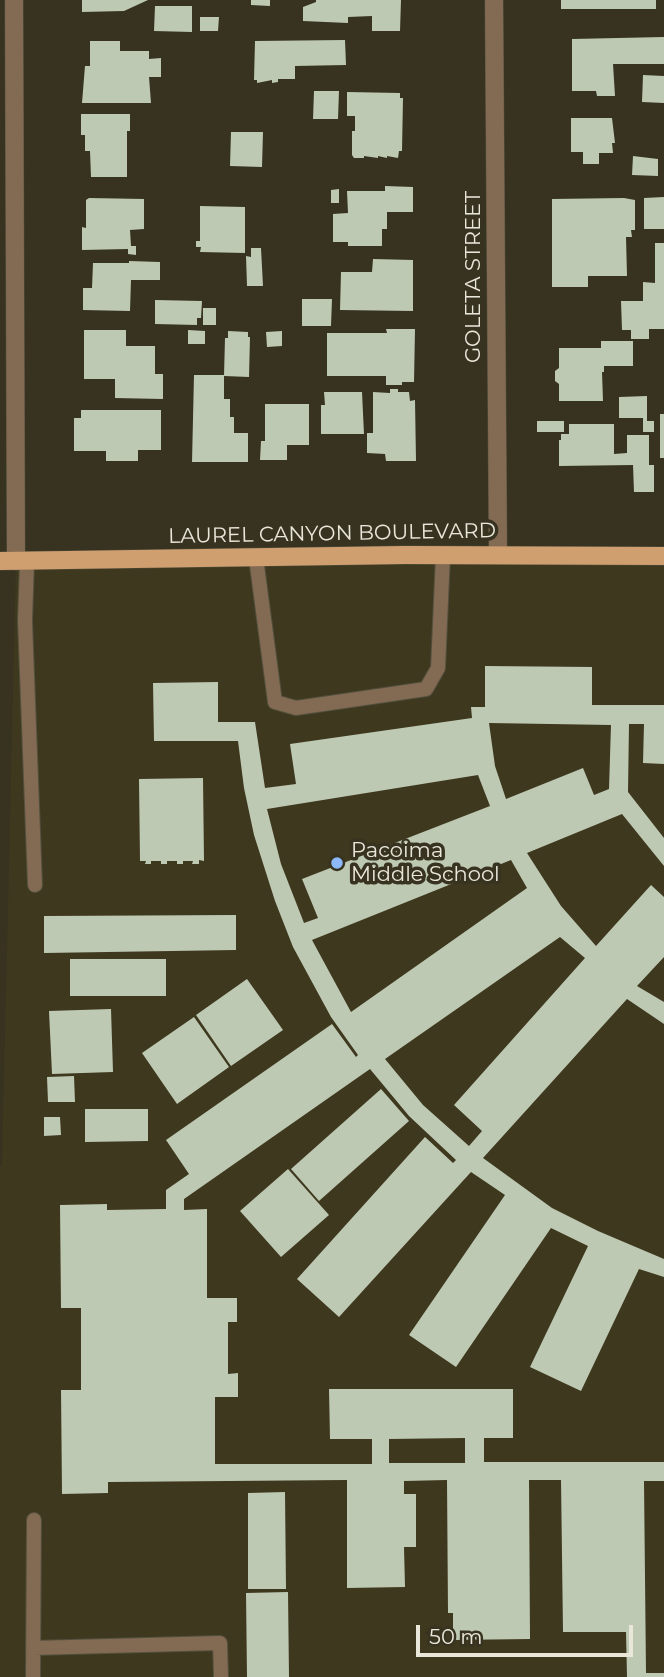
<!DOCTYPE html>
<style>
body{margin:0}
#map{position:relative;width:664px;height:1677px;overflow:hidden;background:#373320;font-family:Montserrat,sans-serif}
canvas{display:block}
.scale{position:absolute;left:416px;top:1625px;width:217px;height:32px;box-sizing:border-box;border:4px solid #e9e6da;border-top:0;padding-left:9px;font-size:21px;line-height:24px;white-space:nowrap;color:#e9e6da;-webkit-text-stroke:5px #373320;paint-order:stroke}
</style>
<div id="map">
<canvas width="664" height="1677"></canvas>
<div class="scale">50 m</div>
</div>
<script>
const ctx = document.querySelector('canvas').getContext('2d');
ctx.lineJoin = 'round';
function fillPath(path, color) { ctx.fillStyle = color; ctx.fill(path, 'evenodd'); }
const shape = rows => new Path2D(rows.map(r => 'M' + r).join(''));
function trace(path, color, width, dash) { ctx.strokeStyle = color; ctx.lineWidth = width; ctx.lineCap = dash ? 'butt' : 'round'; ctx.setLineDash(dash || []); ctx.stroke(path); }
function drawText(font, color, halo, rows, align = 'center') {
  ctx.font = font + ' Montserrat,sans-serif'; ctx.lineWidth = 7; ctx.setLineDash([]); ctx.textBaseline = 'middle'; ctx.strokeStyle = halo; ctx.fillStyle = color; for (const [text, x, y, turn = 0] of rows) {
    ctx.save(); ctx.translate(x, y); ctx.rotate((+turn || 0) * Math.PI / 180); ctx.textAlign = isNaN(turn) ? turn : align; if (halo) ctx.strokeText(text, 0, 0); ctx.fillText(text, 0, 0); ctx.restore();
  }
}
fillPath(shape([
 [664,558,664,1677,0,1677,0,1166,2,1165,16,561]
]), '#3e381e');
fillPath(shape([
 [82,0,148,0,124,11,82,12],
 [251,0,270,0,270,6,251,5],
 [316,0,401,0,400,31,372,31,372,16,348,17,348,23,303,21,303,7,316,2],
 [561,0,656,0,656,9,561,9],
 [155,6,192,6,192,32,154,31],
 [200,17,219,17,218,31,200,31],
 [664,37,664,64,613,64,615,96,597,96,596,91,572,91,572,39],
 [345,40,346,65,295,66,295,79,278,79,278,82,272,83,272,80,257,83,257,80,254,80,255,41],
 [90,41,120,41,120,51,149,51,149,59,161,58,161,77,149,77,151,103,82,103,85,66,90,66],
 [643,75,664,76,664,103,642,102],
 [314,91,339,91,338,119,313,119],
 [347,92,400,93,400,98,403,98,402,151,399,151,398,158,387,156,387,158,378,156,378,158,364,156,364,158,354,158,352,155,352,131,355,131,355,116,347,116],
 [81,114,130,114,130,131,127,131,127,177,91,177,90,151,85,151,85,135,81,135],
 [571,118,612,118,615,143,612,143,613,153,599,153,599,164,583,164,583,152,571,152],
 [231,132,263,132,262,167,230,166],
 [633,156,658,159,658,176,632,175],
 [385,186,413,187,413,212,387,212,387,229,382,229,382,246,348,246,348,242,333,242,333,214,348,213,347,191,385,191],
 [339,189,339,203,331,203,331,190],
 [664,197,664,229,644,229,644,198],
 [89,198,144,199,144,229,130,230,131,246,136,246,136,255,128,254,128,249,82,250,82,227,86,228,86,200],
 [624,198,635,200,635,230,631,230,632,237,626,237,627,276,588,276,588,287,552,287,552,199],
 [200,206,245,207,245,253,200,252,201,247,196,247,196,241,200,241],
 [655,243,664,243,664,329,649,329,649,339,631,339,631,330,622,330,621,301,643,301,643,282,655,283],
 [251,248,261,248,263,286,247,286,246,256,251,257],
 [373,259,413,260,413,311,340,310,341,272,372,272],
 [129,261,160,262,160,280,131,280,130,311,83,310,83,288,92,288,93,263,129,263],
 [302,299,332,299,331,326,302,326],
 [155,300,202,301,201,318,197,318,197,325,155,324],
 [203,308,216,308,216,325,203,325],
 [386,329,415,329,414,382,402,382,402,385,386,385,386,376,327,376,327,333,387,333],
 [84,330,126,330,126,346,155,346,155,374,163,374,163,399,115,398,115,379,84,379],
 [188,330,205,331,205,344,188,344],
 [228,331,248,332,248,337,250,337,249,377,224,376,225,338,228,338],
 [282,331,282,346,267,347,266,332],
 [601,341,633,341,633,366,604,366,604,372,602,372,603,401,559,401,559,384,555,381,555,371,559,368,559,348,601,348],
 [194,375,224,375,224,399,230,399,230,417,234,417,234,433,248,433,248,462,192,462],
 [390,389,398,389,398,392,409,392,410,401,415,400,416,461,386,461,385,454,367,453,367,433,373,433,373,392,390,393],
 [324,392,362,392,364,434,321,434,321,405,325,405],
 [647,396,647,421,654,421,654,432,643,432,643,418,619,418,619,397],
 [265,404,309,404,309,445,287,445,287,460,260,460,261,441,265,441],
 [81,410,161,410,161,450,138,450,138,461,106,461,106,451,74,451,74,418,81,418],
 [660,414,664,414,664,458,660,458],
 [537,421,564,421,564,432,537,432],
 [569,424,614,424,614,454,627,453,627,435,649,435,649,465,654,465,654,492,634,492,633,465,559,466,559,440,561,440,561,434,569,434],
 [485,666,592,667,592,705,664,705,664,764,643,763,644,724,629,724,628,792,664,838,664,866,622,814,527,853,561,906,596,946,651,885,664,897,664,957,637,986,664,1002,664,1024,627,999,483,1158,552,1208,598,1231,664,1259,664,1277,639,1269,581,1391,530,1367,588,1246,551,1228,456,1367,409,1335,505,1195,471,1172,339,1317,297,1279,425,1137,453,1163,456,1160,409,1116,370,1069,184,1199,184,1210,207,1209,207,1298,237,1298,237,1322,228,1322,228,1374,238,1373,238,1397,215,1397,215,1464,372,1464,372,1439,330,1439,329,1389,513,1389,513,1438,484,1438,484,1462,664,1462,664,1481,644,1481,646,1673,664,1673,664,1677,627,1677,626,1632,563,1632,561,1480,529,1480,530,1639,453,1640,453,1613,448,1613,447,1480,404,1481,404,1494,416,1494,416,1547,404,1547,405,1587,347,1588,347,1480,108,1482,108,1493,62,1494,61,1390,81,1390,81,1308,61,1308,60,1205,107,1204,107,1210,166,1209,166,1190,189,1174,166,1140,332,1024,356,1057,358,1055,331,1017,293,947,275,901,254,835,244,788,238,741,154,741,153,683,218,682,218,722,255,722,265,788,296,784,290,744,472,718,471,707,485,707],
 [489,723,611,725,609,789,594,795,583,768,506,799,495,766],
 [478,775,490,806,302,879,318,918,304,923,281,864,267,809],
 [511,860,527,888,351,1012,312,940],
 [560,937,585,958,454,1105,482,1131,469,1146,423,1105,385,1059],
 [465,1438,465,1463,389,1463,389,1439],
 [203,778,204,861,199,860,199,864,192,864,193,861,183,861,183,864,177,864,177,861,167,861,167,864,161,864,161,861,151,861,151,864,145,864,146,861,140,861,139,779],
 [236,915,236,950,44,953,44,916],
 [70,959,166,959,166,996,70,996],
 [247,979,283,1030,231,1066,196,1015],
 [111,1009,113,1072,52,1074,49,1011],
 [194,1017,229,1067,177,1104,142,1053],
 [74,1076,75,1102,48,1102,47,1077],
 [381,1089,409,1121,319,1201,291,1169],
 [85,1109,148,1109,148,1141,85,1142],
 [44,1117,60,1117,61,1135,44,1136],
 [288,1169,329,1215,281,1257,240,1211],
 [285,1492,286,1589,248,1589,248,1493],
 [288,1592,289,1677,247,1677,246,1593]
]), '#bec9b3');
const lane = shape([
 [256,558,275,702,296,708,426,689,438,668,443,555],
 [27,561,25,621,35,885],
 [33,1648,220,1643,221,1677],
 [33,1677,34,1520]
]);
const street = shape([
 [14,0,16,561],
 [494,0,498,554]
]);
const primary = shape([
 [0,561,405,555,664,556]
]);
trace(lane, '#53503e', 16);
trace(street, '#53503e', 19);
trace(primary, '#53503e', 19);
trace(lane, '#826a53', 14);
trace(street, '#826a53', 18);
trace(primary, '#d09f70', 18);
for (const [x, y, r, color] of [
 [337,863,7,"#8db9fc"]
]) { const dot = new Path2D(); dot.arc(x, y, r, 0, 2 * Math.PI); ctx.fillStyle = color; ctx.fill(dot); trace(dot, '#373320', 2.5); }
drawText('21px', '#e9e6da', '#373320', [
 ["GOLETA STREET",474,277,-90],
 ["LAUREL CANYON BOULEVARD",332,534,-1]
]);
drawText('21px', '#e9e6da', '#373320', [
 ["Pacoima",351,851],
 ["Middle School",351,875]
], 'left');
</script>
